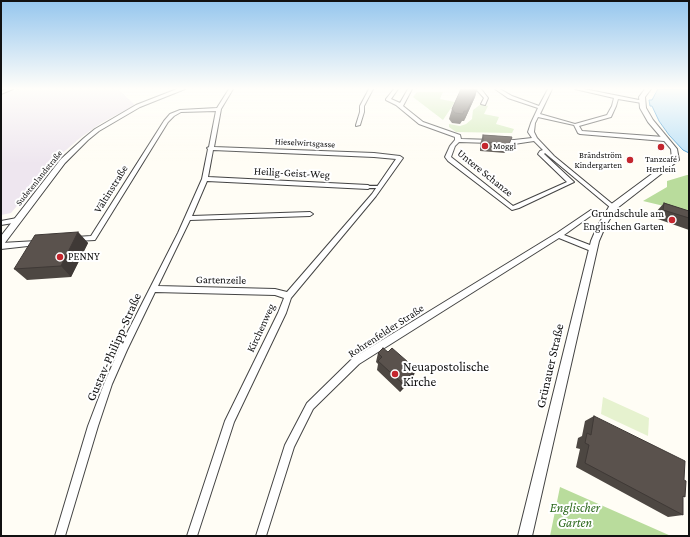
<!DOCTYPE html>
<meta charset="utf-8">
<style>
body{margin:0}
#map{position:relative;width:690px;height:537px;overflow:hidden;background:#fffdf5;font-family:"Crimson Pro",serif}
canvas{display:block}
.frame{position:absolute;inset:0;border:2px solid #111;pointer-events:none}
</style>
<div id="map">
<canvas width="690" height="537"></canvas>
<div class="frame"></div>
</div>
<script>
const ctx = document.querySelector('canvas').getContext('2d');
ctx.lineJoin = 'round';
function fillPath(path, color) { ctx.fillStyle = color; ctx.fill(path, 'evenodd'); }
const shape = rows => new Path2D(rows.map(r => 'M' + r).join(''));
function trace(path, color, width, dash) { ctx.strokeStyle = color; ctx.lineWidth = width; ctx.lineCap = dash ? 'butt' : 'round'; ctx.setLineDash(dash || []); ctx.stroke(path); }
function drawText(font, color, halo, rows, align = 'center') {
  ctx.font = font + ' "Crimson Pro",serif'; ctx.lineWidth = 4; ctx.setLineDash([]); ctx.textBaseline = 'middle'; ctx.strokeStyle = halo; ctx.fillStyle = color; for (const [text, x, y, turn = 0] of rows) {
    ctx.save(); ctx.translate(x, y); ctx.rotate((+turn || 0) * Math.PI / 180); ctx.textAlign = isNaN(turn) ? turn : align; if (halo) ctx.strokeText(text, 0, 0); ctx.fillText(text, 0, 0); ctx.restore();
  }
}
fillPath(shape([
 [19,89,118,89,135,105,101,123,80,138,58,157,11,213,1,215,1,94]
]), '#eee6ef');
fillPath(shape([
 [417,92,443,92,440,99,455,102,443,120,413,97],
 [481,104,488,106,484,114,499,117,496,124,514,129,512,133,456,132,449,127,449,124,460,126,466,124,472,119,473,110]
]), '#d5ebbd');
fillPath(shape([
 [687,175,689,175,689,212,643,201,667,187,667,181],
 [560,487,671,536,550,536]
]), '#b9dc9c');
fillPath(shape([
 [603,397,649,418,648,436,601,414]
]), '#e6f2cf');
const water = shape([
 [658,89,689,89,689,153,683,150,669,135,659,121,652,106,650,106,649,100,652,100,658,89]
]);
fillPath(water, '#b9e0f7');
trace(water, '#3f96cf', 1);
const pedestrian = shape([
 [366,186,379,186,381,187,379,188,368,188,366,187,366,186]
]);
const minor = shape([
 [7,89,13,89,1,94,1,91,7,89],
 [229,89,233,89,221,109,214,147,374,153,400,156,403,158,376,196,291,298,286,313,234,422,197,536,187,536,225,421,278,313,284,298,275,295,155,292,127,350,112,384,98,426,65,536,55,536,88,426,104,384,121,345,178,233,202,179,208,149,207,148,209,147,216,111,181,112,174,116,168,122,95,240,76,241,73,239,76,237,91,236,164,121,170,114,180,110,217,108,229,89],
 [213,150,374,157,396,159,372,194,287,292,275,289,158,286,190,220,310,216,313,214,310,212,192,216,207,181,368,189,371,187,368,185,208,177,213,150],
 [369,89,373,89,364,106,364,112,360,125,356,126,356,125,360,112,360,106,369,89],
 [394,89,398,89,391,99,400,103,408,89,412,89,403,106,423,122,460,135,461,139,493,140,493,142,491,143,459,142,455,146,451,157,513,206,567,182,539,155,538,154,540,151,543,150,534,141,514,144,499,142,499,140,501,139,514,140,532,138,528,132,531,123,538,108,508,98,495,89,500,89,512,96,539,106,548,89,552,89,540,114,575,124,607,115,612,106,614,98,575,89,584,89,644,101,644,103,642,103,618,99,616,106,611,117,579,126,582,131,664,137,667,139,664,141,580,134,578,133,574,125,538,117,535,123,534,132,537,138,554,156,616,207,613,209,611,208,545,153,544,154,574,182,519,208,512,210,448,161,445,157,450,146,455,140,455,137,419,124,396,105,386,100,386,99,394,89],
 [476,89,481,89,488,98,485,105,481,104,484,98,476,89],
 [591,210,593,210,596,212,564,235,595,247,596,249,595,251,591,251,559,238,359,364,313,409,294,447,266,536,256,536,285,445,307,403,353,358,557,233,591,210],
 [17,218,19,218,20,220,19,222,1,225,1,221,17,218],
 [37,241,40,243,37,245,1,249,1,243,37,241]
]);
const tertiary = shape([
 [177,89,185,89,140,107,99,131,88,140,65,163,4,244,1,245,1,236,61,159,84,138,95,129,136,105,177,89],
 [645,89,651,89,645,97,646,108,653,120,677,149,679,160,616,209,605,227,599,241,532,536,518,536,591,241,597,227,610,205,672,159,671,149,648,122,640,108,639,97,645,89]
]);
trace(pedestrian, '#444', 2.5);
trace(minor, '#444', 2);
trace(tertiary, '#444', 2);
fillPath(pedestrian, '#fff');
fillPath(minor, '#fff');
fillPath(tertiary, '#fff');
fillPath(shape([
 [461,89,477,89,475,97,464,121,462,121,460,124,452,123,449,119,452,109],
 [483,135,512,137,505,153,480,151,480,144],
 [664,203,689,211,689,230,655,218,656,212],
 [78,232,88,243,71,277,27,280,14,269],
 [378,353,413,378,400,392,377,370,378,364,376,362],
 [594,416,684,480,685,497,683,497,683,515,668,517,576,467,580,449,576,448,578,438,582,436,585,421]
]), '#4d4742');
fillPath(shape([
 [477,89,475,97,464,121,467,111],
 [78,232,88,243,71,277,61,266],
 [416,369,413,378,400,392,402,383]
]), '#3f3936');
const building = shape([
 [461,89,477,89,467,111,464,111,463,114,455,113,452,109,461,89],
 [483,135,512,137,509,144,483,142,483,135],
 [664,203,689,211,689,218,663,210,664,203],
 [78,232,61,266,14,269,35,235,78,232],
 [383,348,388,352,392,348,416,369,402,383,378,361,382,357,378,353,383,348],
 [594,416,685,461,684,480,686,481,685,497,683,496,683,515,585,463,589,445,585,443,587,433,591,435,594,416]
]);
fillPath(building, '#5a524d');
trace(building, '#3f3936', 1);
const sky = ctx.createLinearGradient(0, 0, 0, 164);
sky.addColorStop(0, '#95c6ee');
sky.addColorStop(0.54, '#fffefa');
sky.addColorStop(1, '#fffefa00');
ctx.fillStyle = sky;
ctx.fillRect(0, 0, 690, 164);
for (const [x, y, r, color] of [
 [485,146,4,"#c4262e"],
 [661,147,4,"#c4262e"],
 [630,160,4,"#c4262e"],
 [672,220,4,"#c4262e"],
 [60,257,4,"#c4262e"],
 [395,374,4,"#c4262e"]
]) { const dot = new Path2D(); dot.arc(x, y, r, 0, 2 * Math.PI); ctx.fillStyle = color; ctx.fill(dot); trace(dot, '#fff', 1.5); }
drawText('9px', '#111', '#fff', [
 ["Hieselwirtsgasse",305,143,3],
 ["Sudetenlandstraße",39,178,-51]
]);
drawText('9px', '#111', '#fff', [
 ["Moggl",493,146],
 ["Brändström",622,155,"right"],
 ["Kindergarten",622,165,"right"],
 ["Tanzcafé",661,159,"center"],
 ["Hertlein",661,169,"center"]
], 'left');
drawText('11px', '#111', '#fff', [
 ["Heilig-Geist-Weg",292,173,3],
 ["Untere Schanze",485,173,39],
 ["Vältinstraße",111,189,-58],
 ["Gartenzeile",221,280,1],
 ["Kirchenweg",261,328,-65],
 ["Rohrenfelder Straße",386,331,-33]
]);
drawText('11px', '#111', '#fff', [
 ["Grundschule am",664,214],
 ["Englischen Garten",664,227],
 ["PENNY",68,257,"left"]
], 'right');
drawText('13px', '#111', '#fff', [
 ["Gustav-Philipp-Straße",114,347,-66],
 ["Grünauer Straße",550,366,-77]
]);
drawText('13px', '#111', '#fff', [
 ["Neuapostolische",403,367],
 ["Kirche",403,382]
], 'left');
drawText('italic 13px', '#2f6b1f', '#fff', [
 ["Englischer",575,508],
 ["Garten",575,523]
]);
</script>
